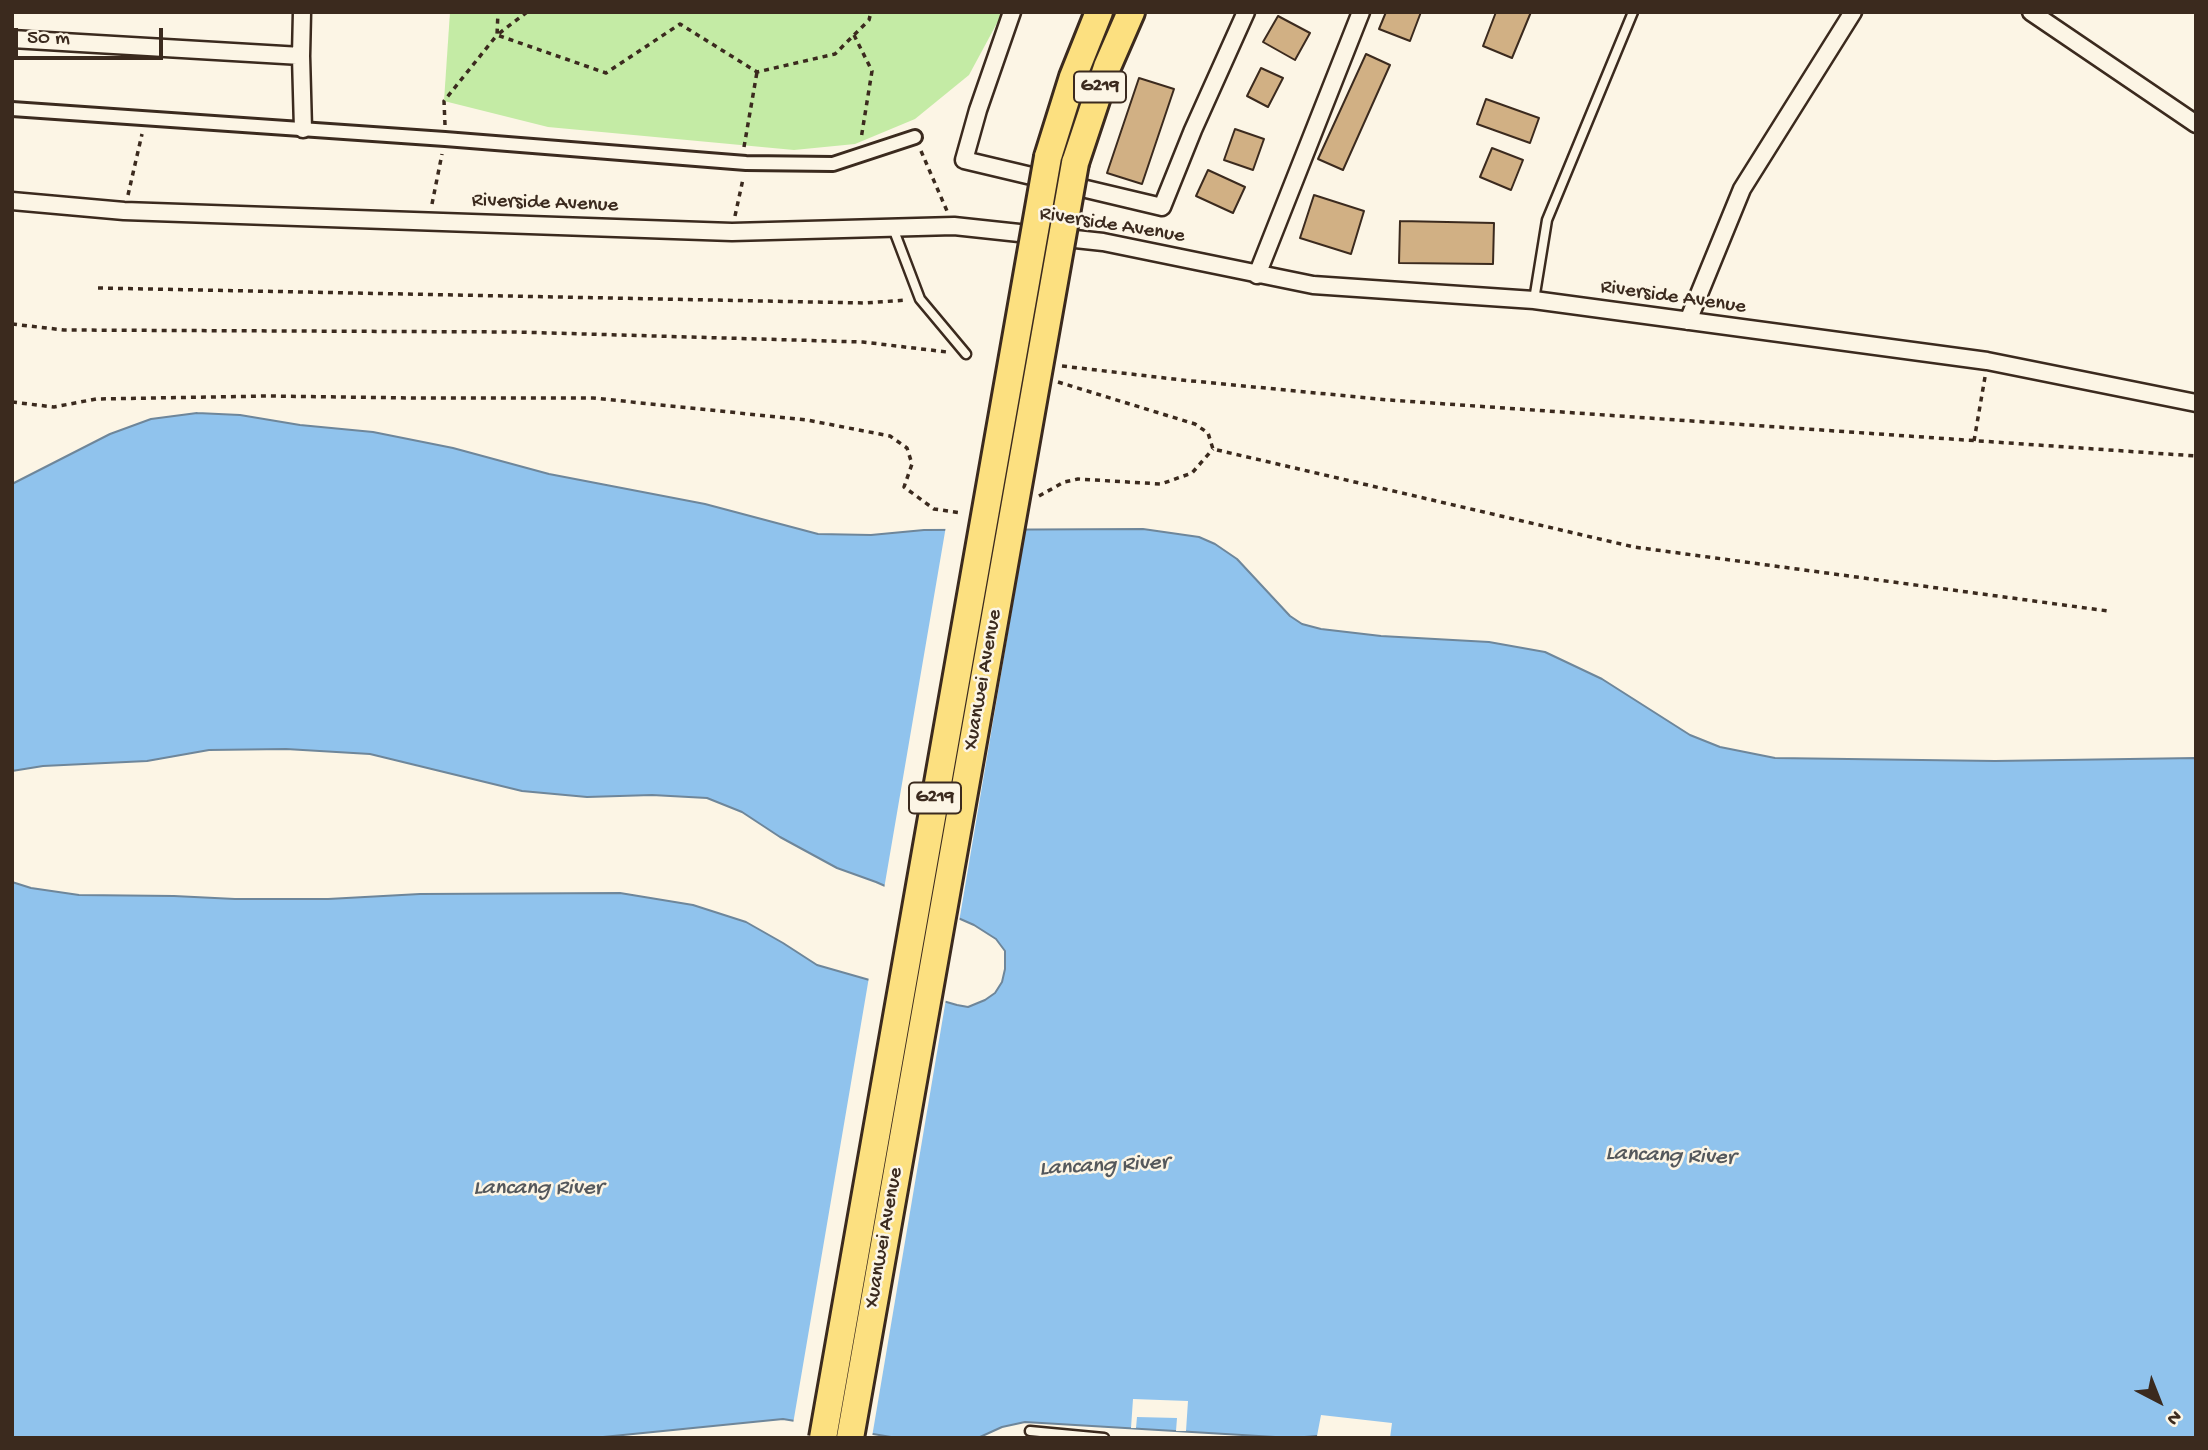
<!DOCTYPE html>
<style>
body{margin:0}
#map{position:relative;width:2208px;height:1450px;overflow:hidden;background:#fcf5e5;font-family:"Gochi Hand",sans-serif}
canvas{display:block}
.frame{position:absolute;inset:0;border:14px solid #3b2a1e;pointer-events:none}
.north{position:absolute;left:2124px;top:1366px;width:70px;height:70px;-webkit-text-stroke:5px #fcf5e5;paint-order:stroke;rotate:138deg;font-size:19px;font-weight:700;line-height:28px;text-align:center;color:#3b2a1e}
.north::after{content:'';display:block;margin:auto;width:24px;height:32px;background:#3b2a1e;clip-path:polygon(50% 0,100% 100%,50% 72%,0 100%)}
.scale{position:absolute;left:14px;top:28px;width:149px;height:32px;box-sizing:border-box;border:4px solid #3b2a1e;border-top:0;padding-left:9px;font-size:21px;line-height:24px;white-space:nowrap;color:#3b2a1e;-webkit-text-stroke:5px #fcf5e5;paint-order:stroke}
</style>
<div id="map">
<canvas width="2208" height="1450"></canvas>
<div class="frame"></div>
<div class="north">N</div>
<div class="scale">50 m</div>
</div>
<script>
const ctx = document.querySelector('canvas').getContext('2d');
ctx.lineJoin = 'round';
function fillPath(path, color) { ctx.fillStyle = color; ctx.fill(path, 'evenodd'); }
const shape = rows => new Path2D(rows.map(r => 'M' + r).join(''));
function trace(path, color, width, dash) { ctx.strokeStyle = color; ctx.lineWidth = width; ctx.lineCap = dash ? 'butt' : 'round'; ctx.setLineDash(dash || []); ctx.stroke(path); }
function drawText(font, color, halo, rows, align = 'center') {
  ctx.font = font + ' "Gochi Hand",sans-serif'; ctx.lineWidth = 5; ctx.setLineDash([]); ctx.textBaseline = 'middle'; ctx.strokeStyle = halo; ctx.fillStyle = color; for (const [text, x, y, turn = 0] of rows) {
    ctx.save(); ctx.translate(x, y); ctx.rotate((+turn || 0) * Math.PI / 180); ctx.textAlign = isNaN(turn) ? turn : align; if (halo) ctx.strokeText(text, 0, 0); ctx.fillText(text, 0, 0); ctx.restore();
  }
}
fillPath(shape([
 [450,12,1003,12,969,75,915,119,855,144,794,150,548,127,444,101]
]), '#c4eba5');
const water = shape([
 [197,413,240,415,300,425,373,432,453,448,549,474,705,504,818,534,871,535,924,530,1143,529,1199,537,1215,544,1237,559,1290,616,1302,624,1321,629,1381,636,1489,642,1545,652,1602,679,1690,735,1720,747,1775,758,1995,761,2196,758,2196,1438,1340,1438,1317,1436,1292,1438,1025,1422,1002,1427,980,1437,897,1438,783,1419,593,1438,12,1438,12,882,31,888,79,895,174,896,235,899,328,899,420,894,620,893,693,905,746,922,783,943,817,965,957,1005,968,1007,985,1000,995,993,1002,982,1005,969,1005,951,996,939,974,925,876,882,837,868,780,837,742,812,707,798,652,795,587,797,522,791,370,754,286,749,209,750,147,761,43,766,12,771,12,484,110,434,151,419,197,413]
]);
fillPath(water, '#90c3ed');
trace(water, '#6e869a', 2);
fillPath(shape([
 [946,526,1026,527,959,922,884,889],
 [869,977,946,999,872,1437,793,1424],
 [1133,1399,1188,1401,1186,1431,1176,1431,1177,1418,1137,1417,1136,1428,1131,1428],
 [1321,1415,1392,1423,1390,1438,1317,1436]
]), '#fcf5e5');
const building = shape([
 [1386,12,1421,12,1410,41,1379,29,1386,12],
 [1496,12,1531,12,1512,58,1483,46,1496,12],
 [1278,16,1310,33,1295,60,1263,42,1278,16],
 [1366,54,1390,65,1343,170,1318,159,1366,54],
 [1261,68,1283,78,1268,107,1247,96,1261,68],
 [1139,78,1174,89,1142,184,1107,173,1139,78],
 [1486,99,1539,118,1530,143,1477,124,1486,99],
 [1235,129,1264,139,1253,170,1224,160,1235,129],
 [1492,148,1523,160,1511,190,1480,177,1492,148],
 [1208,170,1245,187,1233,213,1196,196,1208,170],
 [1314,195,1364,211,1351,254,1300,238,1314,195],
 [1400,221,1494,223,1493,264,1399,263,1400,221]
]);
fillPath(building, '#d1b084');
trace(building, '#3b2a1e', 2);
const service = shape([
 [893,228,920,299,966,354],
 [1534,300,1547,220,1633,12],
 [1030,1431,1104,1438]
]);
const pedestrian = shape([
 [12,109,445,139,746,163,833,164,915,137]
]);
const minor = shape([
 [302,12,301,56,303,129],
 [1012,12,978,110,964,160,1162,207,1193,130,1246,12],
 [2031,12,2196,124],
 [12,39,301,56],
 [12,201,124,211,732,232,954,226,1103,242,1313,285,1534,300,1987,361,2196,403],
 [1257,275,1361,12],
 [1688,321,1742,189,1853,12]
]);
const trunk = shape([
 [1048,157,1073,77,1099,12],
 [1075,163,1107,67,1131,12]
]);
trace(service, '#3b2a1e', 13);
trace(pedestrian, '#3b2a1e', 18);
trace(minor, '#3b2a1e', 21);
trace(trunk, '#3b2a1e', 32);
trace(shape([
 [527,12,497,35,606,73,680,24,757,72,835,54,869,20,871,12],
 [854,35,872,71,861,139],
 [445,125,444,101,497,35,498,12],
 [744,147,757,72],
 [921,151,947,211],
 [128,195,142,134],
 [432,204,442,154],
 [735,216,743,179],
 [98,288,865,303,907,300],
 [12,324,64,330,516,332,863,342,947,352],
 [1062,366,1182,380,1389,400,2196,456],
 [1058,382,1195,424,1208,433,1213,449,1634,547,2108,611],
 [12,402,54,407,96,399,268,396,414,398,593,398,807,420,890,436,907,448,912,464,904,487,934,509,962,513],
 [1974,441,1985,377],
 [1039,496,1064,482,1078,479,1161,484,1192,473,1213,449]
]), '#3b2a1e', 3.5, [5, 5]);
trace(service, '#fcf5e5', 8);
trace(pedestrian, '#fcf5e5', 12);
trace(minor, '#fcf5e5', 16);
trace(trunk, '#fce080', 26);
const trunkBridge = shape([
 [823,1438,1048,157],
 [850,1438,1075,163]
]);
trace(trunkBridge, '#3b2a1e', 32, []);
trace(trunkBridge, '#fce080', 26);
for (const [x, y, w] of [
 [1100,87,52],
 [935,798,52]
]) { const box = new Path2D(); box.roundRect(x - w / 2, y - 15.5, w, 31, 5); ctx.fillStyle = '#fcf5e5'; ctx.fill(box); trace(box, '#3b2a1e', 2); }
drawText('bold 19px', '#3b2a1e', null, [
 ["G219",1100,87],
 ["G219",935,798]
]);
drawText('21px', '#3b2a1e', '#fcf5e5', [
 ["Riverside Avenue",545,204,2],
 ["Riverside Avenue",1112,226,9],
 ["Riverside Avenue",1673,298,8],
 ["Xuanwei Avenue",984,680,-80],
 ["Xuanwei Avenue",885,1238,-80]
]);
drawText('italic 23px', '#54585c', '#fcf5e5', [
 ["Lancang River",1670,1157,2],
 ["Lancang River",1104,1167,-3],
 ["Lancang River",538,1189]
]);
</script>
